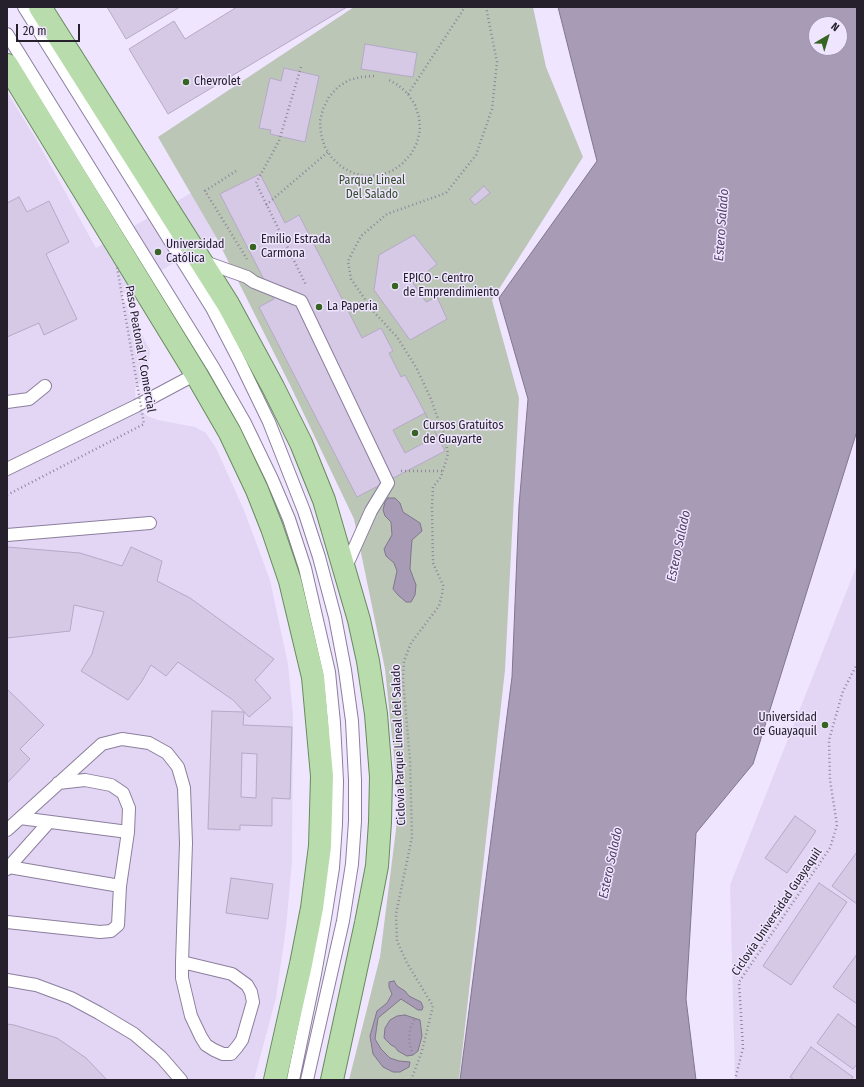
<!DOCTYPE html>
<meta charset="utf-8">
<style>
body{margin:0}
#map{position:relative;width:864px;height:1087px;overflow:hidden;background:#f0e5ff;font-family:"Fira Sans Condensed",sans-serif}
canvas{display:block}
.frame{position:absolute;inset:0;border:8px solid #25202c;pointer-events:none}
.north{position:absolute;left:808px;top:16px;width:40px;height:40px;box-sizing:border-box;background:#f0e5ff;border:1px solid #9f96ab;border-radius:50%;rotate:38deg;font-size:11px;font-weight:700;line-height:16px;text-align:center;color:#25202c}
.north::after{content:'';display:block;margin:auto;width:14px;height:18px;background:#366423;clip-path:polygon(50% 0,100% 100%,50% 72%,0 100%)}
.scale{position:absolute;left:16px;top:24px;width:64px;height:18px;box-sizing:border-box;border:2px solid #25202c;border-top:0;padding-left:5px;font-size:12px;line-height:14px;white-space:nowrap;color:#25202c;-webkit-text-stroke:3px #f0e5ff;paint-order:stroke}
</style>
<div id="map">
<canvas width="864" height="1087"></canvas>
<div class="frame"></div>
<div class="north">N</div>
<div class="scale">20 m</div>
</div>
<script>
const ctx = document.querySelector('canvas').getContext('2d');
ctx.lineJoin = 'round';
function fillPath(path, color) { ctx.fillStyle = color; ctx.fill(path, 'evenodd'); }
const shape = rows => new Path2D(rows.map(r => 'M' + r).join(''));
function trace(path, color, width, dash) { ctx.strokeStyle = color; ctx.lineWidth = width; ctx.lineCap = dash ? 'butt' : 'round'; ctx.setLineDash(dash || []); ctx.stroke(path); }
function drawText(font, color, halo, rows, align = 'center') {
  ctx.font = font + ' "Fira Sans Condensed",sans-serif'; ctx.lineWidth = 3; ctx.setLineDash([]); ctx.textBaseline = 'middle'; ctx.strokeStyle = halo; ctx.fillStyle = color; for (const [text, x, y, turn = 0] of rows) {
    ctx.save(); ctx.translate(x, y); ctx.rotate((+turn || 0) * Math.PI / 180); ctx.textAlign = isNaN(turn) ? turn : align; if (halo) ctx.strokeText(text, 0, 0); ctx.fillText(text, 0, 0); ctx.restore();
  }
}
fillPath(shape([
 [7,92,36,139,96,248,191,193,216,237,121,295,150,350,148,367,144,377,135,389,136,406,147,416,158,420,195,427,206,433,216,448,244,510,270,580,288,664,293,715,292,862,286,928,276,998,254,1080,7,1080],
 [857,565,857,1080,735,1080,730,885]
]), '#e3d6f5');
fillPath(shape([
 [354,7,533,7,546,67,583,157,492,300,519,398,505,670,459,1080,349,1080,380,957,399,805,385,669,354,519,291,387,216,237,158,137]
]), '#bbc6b7');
const water = shape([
 [558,7,857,7,857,431,753,764,696,833,686,999,696,1080,460,1080,512,677,519,506,528,399,499,298,597,161,558,7],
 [816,24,840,24,840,48,816,48,816,24],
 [388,498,395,498,400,503,403,512,420,523,422,531,412,540,411,552,410,569,416,585,415,595,411,602,406,602,398,595,393,589,397,571,394,563,386,556,384,549,392,535,391,522,385,516,383,510,385,502,388,498],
 [394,981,397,986,405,991,409,996,421,1002,423,1007,422,1010,418,1010,401,999,378,1018,375,1039,381,1049,390,1058,399,1061,410,1062,409,1067,400,1072,393,1072,383,1067,373,1054,370,1036,377,1011,387,1003,392,994,389,987,389,982,394,981],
 [405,1015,420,1020,422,1036,418,1051,413,1055,407,1056,398,1051,395,1047,391,1045,384,1038,385,1028,390,1020,397,1016,405,1015]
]);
fillPath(water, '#a79bb6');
trace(water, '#80768d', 1);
const building = shape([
 [107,7,180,7,126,39,107,7],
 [237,7,347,7,168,114,129,49,174,21,185,39,237,7],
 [365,44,417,53,413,77,361,69,365,44],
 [284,68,319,76,305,142,270,134,271,130,259,128,270,78,281,81,284,68],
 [260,174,285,223,299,215,362,338,381,328,393,351,389,353,401,377,405,375,445,451,357,497,259,307,274,299,220,194,260,174],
 [484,186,490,193,475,205,470,199,484,186],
 [19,197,27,212,49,201,69,242,46,254,77,319,44,335,39,323,7,337,7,203,19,197],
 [414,235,437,264,413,283,426,302,437,297,447,319,410,340,374,290,379,255,414,235],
 [425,413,437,436,405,453,393,430,425,413],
 [7,547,80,553,122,566,131,547,162,561,157,581,190,598,274,659,255,680,271,698,249,717,233,700,178,662,166,676,151,665,142,681,128,700,81,671,92,654,104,612,74,605,70,631,7,638,7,547],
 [7,689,44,725,20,749,30,759,7,783,7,689],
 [212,711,244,712,243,725,292,727,290,799,272,798,272,826,240,825,240,830,208,829,212,711],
 [242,753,257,754,256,798,241,797,242,753],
 [795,816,816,831,787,873,765,858,795,816],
 [857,852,857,904,832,886,857,852],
 [231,878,273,884,268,919,226,913,231,878],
 [819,883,847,902,791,985,763,966,819,883],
 [857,954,857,1004,833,987,857,954],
 [838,1014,857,1028,857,1064,853,1069,817,1043,838,1014],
 [7,1024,14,1025,57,1038,86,1058,107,1080,7,1080,7,1024],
 [811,1047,853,1077,851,1080,794,1080,790,1077,811,1047]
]);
fillPath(building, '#d5c9e6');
trace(building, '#b6a9c7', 1);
const lane = shape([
 [24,7,212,308,239,360,269,422,304,511,319,557,335,617,345,670,352,721,355,780,355,821,352,864,343,921,307,1080],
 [7,34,213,367,245,423,272,479,289,519,305,568,329,672,334,723,337,781,336,824,333,868,325,918,315,974,293,1080],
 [202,261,247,277,254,282,301,301,388,483,371,511,345,569],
 [7,402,29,399,45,386],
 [7,469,136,406,196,374],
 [7,535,150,523],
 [20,818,128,832],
 [7,830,102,744,122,739,149,743,167,753,178,767,184,788,186,843,182,962,182,978,191,1016,201,1037,206,1045,214,1050,223,1054,231,1054,237,1047,242,1040,253,1002,251,992,247,985,232,974,182,962],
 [9,867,120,886],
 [7,869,49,822],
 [7,922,100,932,111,931,118,925,120,886,128,832,129,808,123,793,111,785,85,780,58,783],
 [7,980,36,985,71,998,99,1013,134,1034,161,1057,181,1080]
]);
const primary = shape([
 [40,7,228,304,273,387,301,443,324,500,359,620,368,661,376,714,381,777,380,822,377,866,366,923,332,1080],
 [7,65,196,374,230,433,257,490,272,528,290,581,313,677,322,776,320,846,312,908,301,964,275,1080]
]);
trace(lane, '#8c7f9d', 14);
trace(primary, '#678b5c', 24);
trace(shape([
 [301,67,279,141,256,183,306,285],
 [374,76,361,77,349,80,338,87,329,97,323,109,320,121,321,134,323,141,325,147,332,158,342,167,353,173,366,176,379,175,392,171,402,164,411,154,417,143,420,130,419,117,415,105,408,94,398,85,387,79],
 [408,94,465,7],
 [236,171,205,191,247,259],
 [266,205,328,152],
 [401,471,442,471],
 [413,1055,409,1041,410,1029,415,1018],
 [411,1080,422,1051,433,1006,407,963,397,941,396,914,412,837,410,760,403,680,404,661,411,643,439,606,442,595,443,585,433,563,432,508,433,487,441,477,448,454,445,439,431,399,416,367,397,337,373,311,351,279,348,261,361,236,387,214,446,193,476,155,492,109,497,62,486,7],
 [735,1080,743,1048,739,982,830,848,837,825,830,780,829,740,843,691,857,664]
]), '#8e8699', 2.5, [1, 3]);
trace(lane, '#fff', 12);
trace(primary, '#b9dcad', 22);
trace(shape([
 [7,495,144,424,117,267]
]), '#8e8699', 2.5, [1, 3]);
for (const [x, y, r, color] of [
 [186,82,4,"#366423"],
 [253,247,4,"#366423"],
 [158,252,4,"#366423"],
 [395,286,4,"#366423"],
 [319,307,4,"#366423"],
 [415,433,4,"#366423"],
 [825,725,4,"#366423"]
]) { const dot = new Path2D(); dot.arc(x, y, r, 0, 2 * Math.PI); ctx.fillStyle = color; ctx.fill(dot); trace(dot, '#f0e5ff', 1.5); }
drawText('12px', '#25202c', '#f0e5ff', [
 ["Chevrolet",194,82],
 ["Emilio Estrada",261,240],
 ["Carmona",261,254],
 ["Universidad",166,245],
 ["Católica",166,259],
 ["EPICO - Centro",403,279],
 ["de Emprendimiento",403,293],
 ["La Paperia",327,307],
 ["Cursos Gratuitos",423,426],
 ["de Guayarte",423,440],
 ["Universidad",817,718,"right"],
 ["de Guayaquil",817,732,"right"]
], 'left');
drawText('12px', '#324e28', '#f0e5ff', [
 ["Parque Lineal",372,181],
 ["Del Salado",372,195]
]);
drawText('12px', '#25202c', '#f0e5ff', [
 ["Paso Peatonal Y Comercial",140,349,80],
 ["Ciclovía Parque Lineal del Salado",399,745,-92],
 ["Ciclovía Universidad Guayaquil",777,912,-56]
]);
drawText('italic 13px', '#534069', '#f0e5ff', [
 ["Estero Salado",722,225,-86],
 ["Estero Salado",679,546,-78],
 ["Estero Salado",611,863,-78]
]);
</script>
